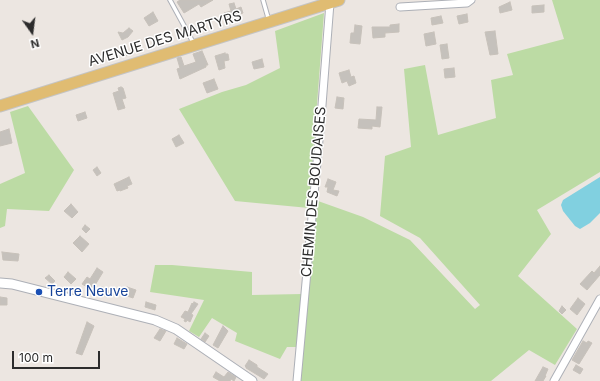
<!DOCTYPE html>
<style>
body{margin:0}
#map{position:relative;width:600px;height:381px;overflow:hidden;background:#ece6e1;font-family:Inter,sans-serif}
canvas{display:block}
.north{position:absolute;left:12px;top:12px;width:40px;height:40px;-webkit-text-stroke:3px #fff;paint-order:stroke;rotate:166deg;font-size:11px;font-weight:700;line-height:16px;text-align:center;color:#2c2c2c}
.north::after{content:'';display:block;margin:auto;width:14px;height:18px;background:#2c2c2c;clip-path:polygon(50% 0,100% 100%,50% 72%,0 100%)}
.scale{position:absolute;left:12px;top:351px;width:88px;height:18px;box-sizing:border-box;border:2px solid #2c2c2c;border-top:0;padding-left:5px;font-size:12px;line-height:14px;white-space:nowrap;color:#2c2c2c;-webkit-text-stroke:3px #fff;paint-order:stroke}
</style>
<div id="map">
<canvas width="600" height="381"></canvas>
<div class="north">N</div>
<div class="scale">100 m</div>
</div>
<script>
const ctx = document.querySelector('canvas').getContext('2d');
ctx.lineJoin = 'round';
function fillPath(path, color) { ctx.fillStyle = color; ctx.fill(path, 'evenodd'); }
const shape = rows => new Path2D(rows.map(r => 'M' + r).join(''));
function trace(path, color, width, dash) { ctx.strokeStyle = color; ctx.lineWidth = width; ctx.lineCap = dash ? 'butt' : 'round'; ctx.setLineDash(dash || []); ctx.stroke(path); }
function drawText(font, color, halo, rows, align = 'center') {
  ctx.font = font + ' Inter,sans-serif'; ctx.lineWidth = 3; ctx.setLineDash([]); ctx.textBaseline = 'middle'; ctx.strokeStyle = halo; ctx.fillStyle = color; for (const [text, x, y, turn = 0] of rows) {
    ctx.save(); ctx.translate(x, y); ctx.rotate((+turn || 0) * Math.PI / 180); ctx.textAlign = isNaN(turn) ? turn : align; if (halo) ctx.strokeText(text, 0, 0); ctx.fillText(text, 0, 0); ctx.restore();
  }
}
fillPath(shape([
 [552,0,600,0,600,172,537,210,551,234,518,276,577,329,555,365,529,350,491,381,301,381,310,269,318,201,363,217,410,240,475,309,480,305,420,238,380,216,385,156,411,147,404,69,425,65,438,135,496,118,491,80,513,75,507,54,564,39],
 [324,13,309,208,235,201,179,109,222,92,246,85,280,68,275,31],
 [28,106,74,170,49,211,7,209,5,226,0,228,0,184,25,173,10,112],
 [155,265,172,265,252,272,252,295,302,294,297,347,287,347,280,359,235,341,237,333,212,318,199,337,189,331,204,300,150,292]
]), '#bcdba4');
fillPath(shape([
 [600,177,600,213,590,223,580,229,575,226,563,211,561,205,563,200]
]), '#81d0e0');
const building = shape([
 [180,0,213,0,201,7,199,4,184,13,177,2,180,0],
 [510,2,512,10,500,13,499,7,510,2],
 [234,3,236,9,241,7,243,13,226,19,224,13,231,11,229,4,234,3],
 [544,5,544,12,532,13,532,6,544,5],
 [153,12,158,21,149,26,144,18,153,12],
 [467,14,468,22,459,24,457,16,467,14],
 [441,16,443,23,432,25,431,18,441,16],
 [399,24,399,32,385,33,385,37,373,38,372,27,390,27,390,25,399,24],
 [355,25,362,26,360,44,350,43,351,33,354,33,355,25],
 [129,28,133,31,128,37,122,40,118,32,123,33,129,28],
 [495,31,498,54,490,55,485,32,495,31],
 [434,32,436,44,426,46,424,34,434,32],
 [447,44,449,58,442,59,440,45,447,44],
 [124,47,128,55,123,57,120,49,124,47],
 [202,51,208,65,206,65,206,67,180,79,177,69,180,68,177,58,181,57,184,66,196,62,193,54,202,51],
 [225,53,225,54,228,54,229,60,224,61,225,68,219,70,215,56,225,53],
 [262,59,264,67,254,69,252,62,262,59],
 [454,68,455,77,445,78,444,69,454,68],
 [349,70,351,77,354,76,356,83,349,86,347,81,342,83,339,73,349,70],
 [214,79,218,89,207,93,203,83,214,79],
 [121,87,123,88,126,98,122,99,125,108,118,110,113,93,119,91,118,88,121,87],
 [337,97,344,98,343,109,335,108,337,97],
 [377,107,382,107,380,127,372,126,372,129,358,128,359,119,376,120,377,107],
 [85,112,87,118,78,121,76,115,85,112],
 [9,129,12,143,0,146,0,132,9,129],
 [179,135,184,143,176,147,172,139,179,135],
 [97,167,101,173,97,176,93,170,97,167],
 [129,177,132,184,127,186,128,188,120,191,120,190,117,191,114,184,129,177],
 [328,179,336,182,333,190,339,191,337,196,327,192,328,187,325,187,328,179],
 [71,204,78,212,72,218,64,211,71,204],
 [85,225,90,229,86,233,82,229,85,225],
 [80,236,89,244,82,252,73,243,80,236],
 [2,252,19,254,18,261,3,260,2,252],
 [600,266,600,275,587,290,580,284,592,271,594,273,600,266],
 [97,268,103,272,92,290,82,284,87,277,90,279,97,268],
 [68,272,76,279,71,284,64,277,68,272],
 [49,275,55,281,52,284,45,278,49,275],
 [102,287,109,291,107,297,100,293,102,287],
 [127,287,136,290,133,298,124,295,127,287],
 [0,297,7,298,7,305,0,305,0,297],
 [578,298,585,304,577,315,570,309,578,298],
 [146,302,156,305,155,310,145,307,146,302],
 [194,302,198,304,191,314,193,315,190,322,187,320,186,322,184,321,185,319,181,317,185,311,188,312,192,303,193,304,194,302],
 [562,306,566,310,562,314,559,311,562,306],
 [87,322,94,326,82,355,76,353,87,322],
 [223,326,228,331,218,348,213,345,223,326],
 [160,329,166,331,160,341,154,338,160,329],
 [205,333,209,336,205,342,201,339,205,333],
 [177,338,187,344,184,349,174,344,177,338],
 [583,341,587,343,588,341,592,343,579,364,572,360,583,341],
 [249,360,257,365,257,367,268,374,264,379,246,368,246,367,245,366,249,360],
 [576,365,583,369,580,374,573,370,576,365],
 [543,367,548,369,545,376,546,376,543,381,535,381,543,367],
 [216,372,224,377,228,372,236,377,234,381,231,379,230,381,220,381,213,377,216,372]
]);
fillPath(building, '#c5c1bc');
trace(building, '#c7c1ba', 1);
const service = shape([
 [170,0,194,44],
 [263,0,269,21]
]);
const minor = shape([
 [400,7,467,3,471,0],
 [297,381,321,118,330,3],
 [554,381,600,299]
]);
const secondary = shape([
 [0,283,12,284,155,320,176,329,252,381]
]);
const primary = shape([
 [0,106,339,0]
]);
trace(service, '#adb0b7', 5.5);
trace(minor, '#adb0b7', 9);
trace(secondary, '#adb0b7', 11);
trace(primary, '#c4c4c4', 13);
trace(service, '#fff', 3.5);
trace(minor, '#fff', 7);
trace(secondary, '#fff', 9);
trace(primary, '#e0bc72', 11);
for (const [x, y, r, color] of [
 [39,292,4,"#1a4fb4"]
]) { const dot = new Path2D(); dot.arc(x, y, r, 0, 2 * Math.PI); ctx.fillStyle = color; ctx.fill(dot); trace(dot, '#fff', 1.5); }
drawText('14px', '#2c2c2c', '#fff', [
 ["AVENUE DES MARTYRS",165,39,-17],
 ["CHEMIN DES BOUDAISES",314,192,-85]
]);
drawText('14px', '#164399', '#fff', [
 ["Terre Neuve",47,292]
], 'left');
</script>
